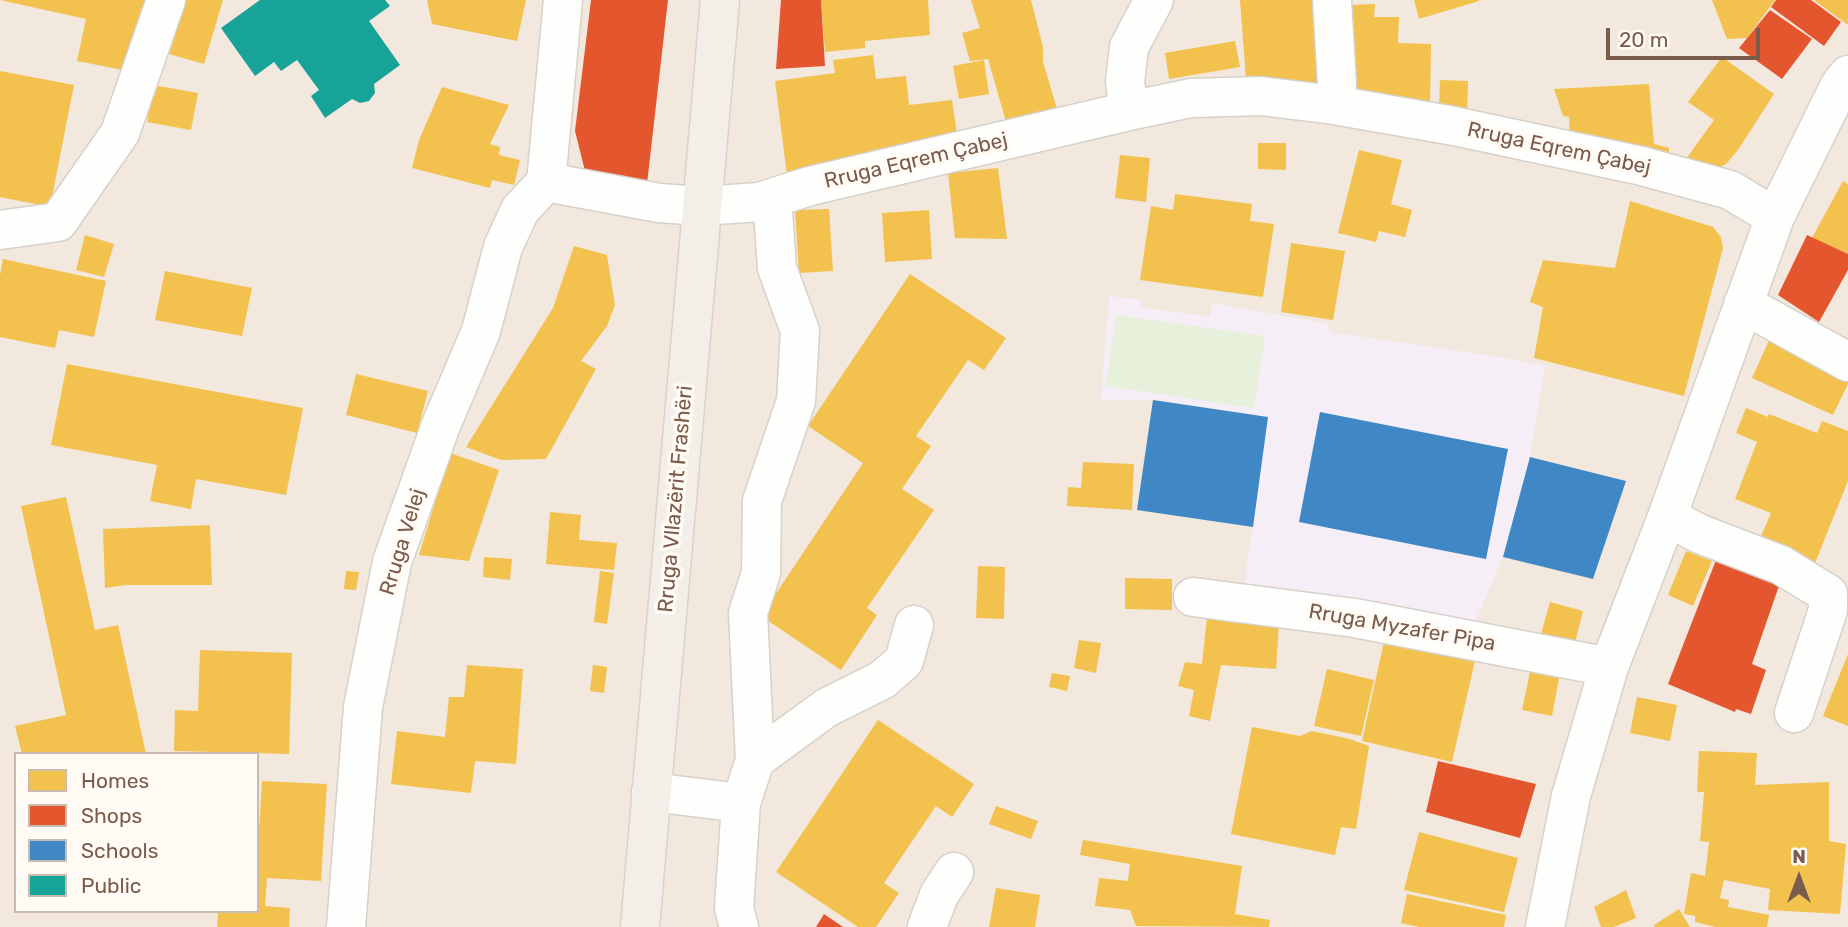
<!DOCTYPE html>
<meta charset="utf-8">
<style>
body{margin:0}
#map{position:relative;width:1848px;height:927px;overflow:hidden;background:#f9f5f0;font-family:Rubik,sans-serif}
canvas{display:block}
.legend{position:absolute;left:14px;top:752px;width:245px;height:161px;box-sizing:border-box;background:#fffaf3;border:2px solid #cabbb1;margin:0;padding:9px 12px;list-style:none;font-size:21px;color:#7a5c4d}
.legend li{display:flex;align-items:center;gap:14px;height:35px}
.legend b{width:35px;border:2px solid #cabbb1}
.north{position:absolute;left:1764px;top:843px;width:70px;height:70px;-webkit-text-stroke:5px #fffaf3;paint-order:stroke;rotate:0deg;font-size:19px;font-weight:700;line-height:28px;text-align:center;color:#7a5c4d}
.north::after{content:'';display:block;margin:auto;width:24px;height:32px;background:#7a5c4d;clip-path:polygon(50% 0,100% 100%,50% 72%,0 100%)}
.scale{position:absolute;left:1606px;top:28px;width:154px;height:32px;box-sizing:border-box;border:4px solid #7a5c4d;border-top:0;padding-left:9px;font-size:21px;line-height:24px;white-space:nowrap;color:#7a5c4d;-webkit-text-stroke:5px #fffaf3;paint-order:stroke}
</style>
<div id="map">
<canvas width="1848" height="927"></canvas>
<ul class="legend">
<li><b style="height:19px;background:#f2c14e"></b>Homes</li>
<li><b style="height:19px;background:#e4572e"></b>Shops</li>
<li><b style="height:19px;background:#3f88c5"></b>Schools</li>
<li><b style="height:19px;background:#17a398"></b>Public</li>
</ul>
<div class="north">N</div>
<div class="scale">20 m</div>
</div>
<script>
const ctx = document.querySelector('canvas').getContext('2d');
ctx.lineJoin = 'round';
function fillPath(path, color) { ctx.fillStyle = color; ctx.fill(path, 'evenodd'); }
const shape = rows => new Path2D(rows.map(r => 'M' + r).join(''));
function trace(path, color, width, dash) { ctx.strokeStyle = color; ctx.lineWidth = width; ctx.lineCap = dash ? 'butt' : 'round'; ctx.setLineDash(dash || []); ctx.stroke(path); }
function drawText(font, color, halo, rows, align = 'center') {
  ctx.font = font + ' Rubik,sans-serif'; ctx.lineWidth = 7; ctx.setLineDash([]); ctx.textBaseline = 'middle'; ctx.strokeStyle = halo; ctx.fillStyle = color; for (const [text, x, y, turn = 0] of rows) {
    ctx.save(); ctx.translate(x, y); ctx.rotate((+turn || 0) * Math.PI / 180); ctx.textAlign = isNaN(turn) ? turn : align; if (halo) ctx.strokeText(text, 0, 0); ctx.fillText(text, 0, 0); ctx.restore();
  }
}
fillPath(shape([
 [0,0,1848,0,1848,927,0,927],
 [16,754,257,754,257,911,16,911]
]), '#f2e8de');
fillPath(shape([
 [1109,296,1142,300,1141,307,1210,317,1212,303,1329,324,1330,332,1493,356,1545,366,1530,457,1503,557,1474,625,1244,587,1268,417,1153,400,1101,400]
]), '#f6eef6');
fillPath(shape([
 [1116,315,1265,336,1254,408,1106,386]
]), '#e7f0db');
fillPath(shape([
 [0,0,148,0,133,72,77,61,86,19],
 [185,0,223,0,204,64,169,54],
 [427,0,526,0,517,41,432,24],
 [821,0,928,0,930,35,865,41,865,48,825,52],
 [971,0,1031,0,1043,47,1043,62,1060,119,1009,132,988,59,970,61,962,33,980,28],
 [1240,0,1316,0,1329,84,1246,79],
 [1414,0,1479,0,1479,1,1419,19],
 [1712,0,1775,0,1747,38,1727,39],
 [1814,0,1848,0,1848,25],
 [1375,4,1374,17,1399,17,1398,43,1431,44,1430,108,1354,95,1349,5],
 [1235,41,1240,67,1169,79,1165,53],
 [873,55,876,79,906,76,909,105,952,100,958,141,787,175,775,81,835,73,833,60],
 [1722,57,1774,94,1738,150,1726,164,1714,170,1686,159,1714,120,1688,102],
 [984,60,989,94,959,99,953,66],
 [0,71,74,85,50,207,0,197],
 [1440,80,1468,81,1467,117,1439,112],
 [1649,84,1654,144,1669,148,1669,161,1570,138,1569,117,1563,116,1554,89],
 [153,85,198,93,191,130,147,122],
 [442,87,509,105,490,144,500,147,499,155,520,160,514,185,492,180,490,188,412,168,419,140],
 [1258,143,1286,143,1286,170,1258,169],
 [1359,150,1402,160,1391,204,1412,210,1405,237,1379,231,1376,242,1338,233],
 [1120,155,1150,158,1146,202,1115,198],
 [998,168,1007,239,955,238,948,173],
 [1843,181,1848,184,1848,254,1812,238],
 [1175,194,1252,204,1250,221,1274,224,1263,297,1140,280,1151,206,1173,210],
 [1630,201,1713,227,1721,237,1723,248,1684,396,1534,358,1543,307,1530,302,1543,260,1615,268],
 [829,209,833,271,799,273,795,210],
 [929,210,932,259,885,262,882,213],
 [85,235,114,244,104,277,76,270],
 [1291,243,1345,251,1333,320,1281,312],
 [574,246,607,255,615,305,607,326,581,361,596,369,546,459,501,460,466,447,553,308],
 [3,259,106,281,94,337,59,330,55,348,0,337,0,275],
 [165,271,252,288,242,336,155,320],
 [910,274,1006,338,984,370,968,360,916,436,931,446,902,489,934,510,867,608,877,615,841,670,761,616,863,463,808,426],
 [1770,338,1848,374,1848,384,1833,415,1752,378],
 [67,364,303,408,286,495,196,479,191,509,150,501,157,465,51,445],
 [356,374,428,391,417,433,346,415],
 [1746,408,1768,417,1769,414,1817,433,1822,421,1848,431,1848,481,1815,563,1759,541,1771,513,1735,499,1757,442,1736,433],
 [450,453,499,470,469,561,419,555],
 [1083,462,1134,464,1132,510,1067,506,1068,487,1081,488],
 [66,497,95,630,118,625,146,754,22,754,15,726,66,715,21,506],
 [550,512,581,515,579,540,617,543,614,570,546,564],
 [210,525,212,585,126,585,105,588,103,529],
 [1686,551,1712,561,1693,606,1668,595],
 [484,557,512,559,510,580,483,577],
 [978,566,1005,567,1004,619,976,618],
 [346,571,359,572,356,590,344,589],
 [600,571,614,573,607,624,594,622],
 [1125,578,1172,579,1172,610,1125,609],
 [1550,602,1583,611,1575,643,1541,634],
 [1207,617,1279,624,1276,669,1221,665,1210,721,1189,716,1194,690,1178,686,1185,662,1202,664],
 [1385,637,1476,656,1452,762,1362,741],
 [1079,640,1101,643,1096,673,1074,668],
 [200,650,292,653,289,754,174,751,175,710,198,711],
 [1848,654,1848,726,1823,716],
 [467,665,523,669,516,764,475,761,471,793,391,784,397,731,445,737,449,697,464,697],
 [593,665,607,667,604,693,590,691],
 [1531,667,1560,673,1552,716,1522,710],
 [1327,669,1374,680,1361,736,1314,726],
 [1052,673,1070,676,1067,691,1049,687],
 [1637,697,1677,705,1670,741,1630,733],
 [878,720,974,784,952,817,936,806,884,883,899,893,876,927,858,927,776,872],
 [1252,727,1300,736,1312,731,1350,739,1369,746,1356,829,1341,827,1335,855,1231,834],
 [1699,751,1757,753,1755,785,1829,782,1829,841,1846,844,1840,914,1768,910,1770,889,1724,880,1720,898,1729,900,1728,907,1769,915,1767,927,1715,927,1695,922,1695,916,1684,914,1691,873,1705,876,1709,842,1700,841,1704,792,1697,792],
 [262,781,327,784,321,881,267,878,265,906,290,908,289,927,217,927,218,911,257,911,257,863],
 [996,806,1038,821,1031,839,989,824],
 [1419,832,1518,858,1504,912,1404,890],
 [1083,840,1242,866,1235,914,1270,920,1269,927,1136,926,1130,910,1095,906,1099,878,1128,881,1130,864,1080,855],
 [996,888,1040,895,1035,927,989,927],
 [1626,890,1636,918,1614,927,1601,927,1594,907],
 [1407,894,1506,915,1504,927,1419,927,1401,923],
 [1679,909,1690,927,1655,927,1654,925]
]), '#f2c14e');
fillPath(shape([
 [591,0,668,0,647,184,585,171,575,131],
 [781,0,821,0,825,66,776,69],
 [1776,0,1811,0,1841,22,1824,46,1771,7],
 [1770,10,1812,39,1782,79,1739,48],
 [1807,235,1848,254,1848,270,1819,322,1778,295],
 [1716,560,1780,583,1752,664,1766,670,1751,714,1736,709,1735,712,1668,684],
 [1438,761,1536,784,1520,838,1426,812],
 [824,914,843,927,816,927]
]), '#e4572e');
fillPath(shape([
 [1153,400,1268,417,1253,527,1137,510],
 [1320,412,1508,449,1486,559,1299,522],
 [1530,457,1626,481,1593,579,1503,557]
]), '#3f88c5');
fillPath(shape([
 [260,0,385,0,390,6,369,21,400,65,374,84,375,93,369,101,360,103,352,99,325,118,311,96,319,90,297,60,281,71,274,62,255,76,221,28]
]), '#17a398');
const minor = shape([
 [1332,0,1337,84,1334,105],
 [1129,111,1125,82,1129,47,1154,0],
 [546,182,659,203,702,206,759,202,810,186,1129,111,1191,98,1261,96,1334,105,1454,126,1642,166,1730,190,1775,217],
 [546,182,563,0],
 [0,230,58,222,120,133,166,0],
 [1743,304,1848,362],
 [1667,517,1700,534,1781,565,1828,594,1828,610,1794,713],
 [1193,597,1355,618,1609,667],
 [755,760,826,708,882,680,904,661,914,625],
 [651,792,741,803],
 [346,927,363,707,392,562,441,425,481,331,503,247,520,210,546,182],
 [739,927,734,908,741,803,755,760,748,613,761,573,762,501,796,401,800,331,777,268,772,198],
 [927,927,939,895,954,872],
 [1545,927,1571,796,1609,667,1667,517,1775,217,1840,85,1848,75]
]);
const major = shape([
 [640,927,720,0]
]);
trace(minor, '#d7d1cb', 41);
trace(major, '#dad1cc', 41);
trace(minor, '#fefefd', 38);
trace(major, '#f3eee8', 38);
drawText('21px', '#7a5c4d', '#fffaf3', [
 ["Rruga Eqrem Çabej",1559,149,12],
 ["Rruga Eqrem Çabej",916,161,-13],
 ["Rruga Vllazërit Frashëri",676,499,-85],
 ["Rruga Velej",403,542,-73],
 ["Rruga Myzafer Pipa",1402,628,10]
]);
</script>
